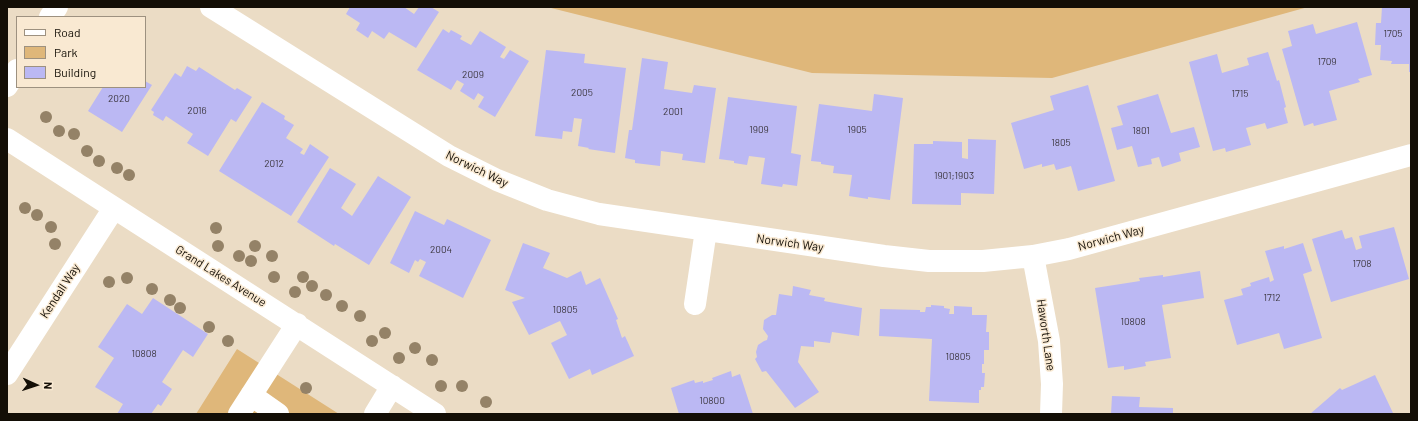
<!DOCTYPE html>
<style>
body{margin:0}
#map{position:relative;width:1418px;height:421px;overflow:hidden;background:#ebdcc5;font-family:Barlow,sans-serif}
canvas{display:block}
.frame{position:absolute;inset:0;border:8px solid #130e06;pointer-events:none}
.legend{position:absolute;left:16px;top:16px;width:130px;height:72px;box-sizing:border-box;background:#f9e9d2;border:1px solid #9d9180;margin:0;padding:5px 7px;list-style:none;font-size:12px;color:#130e06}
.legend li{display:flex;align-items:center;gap:8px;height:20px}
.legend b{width:20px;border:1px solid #9d9180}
.north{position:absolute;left:16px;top:365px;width:40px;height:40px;-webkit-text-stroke:3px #f9e9d2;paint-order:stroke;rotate:93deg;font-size:11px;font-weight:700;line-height:16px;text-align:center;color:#130e06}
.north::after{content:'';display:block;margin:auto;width:14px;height:18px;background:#130e06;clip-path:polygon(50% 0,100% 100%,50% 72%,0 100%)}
</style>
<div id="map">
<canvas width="1418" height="421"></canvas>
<div class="frame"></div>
<ul class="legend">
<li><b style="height:5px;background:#fff"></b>Road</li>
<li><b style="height:11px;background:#dfb77a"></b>Park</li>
<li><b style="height:11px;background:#bbb8f3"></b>Building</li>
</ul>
<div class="north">N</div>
</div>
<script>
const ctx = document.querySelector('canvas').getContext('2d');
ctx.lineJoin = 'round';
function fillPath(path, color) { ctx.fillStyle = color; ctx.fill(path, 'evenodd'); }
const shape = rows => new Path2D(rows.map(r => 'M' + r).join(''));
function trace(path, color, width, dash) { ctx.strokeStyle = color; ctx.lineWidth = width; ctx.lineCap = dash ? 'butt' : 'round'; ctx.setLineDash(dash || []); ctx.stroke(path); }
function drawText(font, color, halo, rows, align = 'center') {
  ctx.font = font + ' Barlow,sans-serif'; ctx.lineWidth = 3; ctx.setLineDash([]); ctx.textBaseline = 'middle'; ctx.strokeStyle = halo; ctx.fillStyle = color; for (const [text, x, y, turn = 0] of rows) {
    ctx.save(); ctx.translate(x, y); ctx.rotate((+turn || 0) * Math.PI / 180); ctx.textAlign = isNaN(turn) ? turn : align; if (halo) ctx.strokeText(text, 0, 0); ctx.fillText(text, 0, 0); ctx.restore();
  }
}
fillPath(shape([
 [547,7,1308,7,1052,78,812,73],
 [237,349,339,414,196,414]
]), '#dfb77a');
fillPath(shape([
 [350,7,404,7,414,14,419,7,431,7,439,12,416,48,389,32,384,39,372,31,368,38,356,30,360,23,346,14],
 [1382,7,1411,7,1411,72,1409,72,1409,64,1391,64,1392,61,1380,60,1381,45,1375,45,1376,23,1381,23],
 [1357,22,1372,75,1358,79,1360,82,1329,91,1337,120,1314,126,1313,123,1304,126,1282,49,1292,46,1288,31,1313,24,1316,34],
 [443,29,449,33,451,30,462,36,460,39,471,45,480,31,506,47,500,57,504,59,510,50,529,61,495,117,478,107,484,97,478,93,474,100,460,91,464,84,457,80,451,90,417,70],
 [546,50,585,54,584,63,626,68,615,153,588,149,589,148,578,146,582,119,574,118,572,132,563,131,562,139,535,136],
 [1268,52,1277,81,1279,80,1286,107,1284,108,1288,123,1267,129,1265,123,1246,128,1251,145,1226,152,1225,148,1213,151,1189,62,1217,54,1222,73,1249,65,1247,58],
 [642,58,668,62,664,89,692,93,694,85,716,88,705,163,682,160,683,154,661,151,660,166,635,163,635,160,625,158,629,130,632,130],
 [187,66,196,71,199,67,235,90,237,88,252,97,236,122,231,119,208,156,187,143,193,134,166,116,163,121,153,115,154,112,151,110,175,73,181,77],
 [145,81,152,85,122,132,88,111,103,87,145,87],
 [1088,85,1115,181,1078,191,1071,166,1056,170,1054,164,1042,167,1042,164,1024,169,1011,123,1054,110,1050,96],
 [874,94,903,98,890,200,868,197,868,199,849,196,852,175,833,173,834,166,821,164,821,162,811,161,819,104,872,111],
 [1158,94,1171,133,1194,127,1200,147,1179,153,1181,161,1162,167,1159,157,1151,159,1152,164,1138,167,1132,146,1117,150,1111,128,1123,125,1117,106],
 [728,97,797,106,791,153,801,155,797,186,783,184,782,187,761,184,765,158,749,156,747,165,734,163,734,161,719,159],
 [262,102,285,116,284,119,294,125,286,138,303,149,300,153,304,155,310,144,329,157,291,216,219,171],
 [968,139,996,140,994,194,961,193,961,205,912,204,914,144,933,144,933,141,962,142,962,158,968,159],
 [330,168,356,184,341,208,352,216,378,176,411,197,369,265,335,244,334,246,297,222],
 [415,211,444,225,447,219,491,240,463,298,419,276,426,262,420,259,418,262,415,260,409,273,390,263],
 [1394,227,1409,279,1331,302,1312,239,1342,230,1345,239,1352,237,1356,250,1362,248,1359,236],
 [523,243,550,253,543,268,567,278,581,271,586,285,600,278,618,319,616,320,622,338,625,336,634,356,592,375,590,369,569,379,551,343,567,335,560,321,529,335,512,302,525,298,505,290],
 [1303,243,1312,271,1303,274,1322,338,1284,349,1279,333,1237,345,1224,300,1243,295,1241,289,1251,286,1250,283,1269,277,1270,282,1274,280,1265,251,1284,246,1284,249],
 [1200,271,1204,298,1162,305,1171,358,1145,362,1146,366,1124,370,1124,366,1108,368,1095,288,1140,281,1139,278,1163,275,1163,277],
 [793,286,811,290,809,295,825,298,824,301,862,308,859,336,832,332,830,343,814,341,814,347,801,346,798,362,819,392,795,408,766,371,762,372,755,359,757,357,756,352,758,345,764,341,767,340,768,336,763,329,764,320,772,315,776,315,779,294,792,296],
 [153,298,208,334,193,357,183,350,162,382,172,389,161,406,158,404,151,414,117,414,123,404,95,387,114,358,98,347,127,304,142,314],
 [931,305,944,306,944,308,950,309,949,314,954,314,954,306,972,307,972,315,987,315,986,332,989,332,989,350,984,350,984,364,982,364,982,373,985,373,984,387,981,387,981,390,979,390,979,403,929,401,932,339,879,336,880,309,920,310,920,312,925,312,926,307,931,307],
 [731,371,732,377,740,374,753,414,679,414,671,388,694,380,695,383,703,381,703,383,713,380,712,378],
 [1375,375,1393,413,1391,414,1310,414,1340,388,1342,390],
 [1112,396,1140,397,1139,407,1173,408,1173,414,1111,414]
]), '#bbb8f3');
trace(shape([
 [211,7,449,156,497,180,547,200,599,214,884,256,929,261,983,261,1033,256,1069,249,1411,155],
 [50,17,57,7],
 [7,86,17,70],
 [7,139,435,414],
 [1033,256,1049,341,1052,384,1051,414],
 [695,304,706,230],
 [7,374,114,208],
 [251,395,278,414],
 [239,414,297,324],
 [375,414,392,386]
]), '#fff', 22);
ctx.fillStyle = '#948267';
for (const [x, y] of [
 [46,117],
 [59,131],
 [74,134],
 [87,151],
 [99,161],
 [117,168],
 [129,175],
 [25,208],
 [37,215],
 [51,227],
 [216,228],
 [55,244],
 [218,246],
 [255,246],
 [239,256],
 [272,256],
 [251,261],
 [274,277],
 [303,277],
 [127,278],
 [109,282],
 [312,286],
 [152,289],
 [295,292],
 [326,295],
 [170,300],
 [342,306],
 [180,308],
 [360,316],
 [209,327],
 [385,333],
 [228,341],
 [372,341],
 [415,348],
 [399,358],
 [432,360],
 [441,386],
 [462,386],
 [306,388],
 [486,402]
]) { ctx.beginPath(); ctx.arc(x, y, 6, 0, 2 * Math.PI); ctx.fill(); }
drawText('10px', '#3d3841', null, [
 ["1705",1393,34],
 ["1709",1327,62],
 ["2009",473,75],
 ["2005",582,93],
 ["1715",1240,94],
 ["2020",119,99],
 ["2016",197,111],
 ["2001",673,112],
 ["1909",759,130],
 ["1905",857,130],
 ["1801",1141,131],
 ["1805",1061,143],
 ["2012",274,164],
 ["1901;1903",954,176],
 ["2004",441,250],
 ["1708",1362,264],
 ["1712",1272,298],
 ["10805",565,310],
 ["10808",1133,322],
 ["10808",144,354],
 ["10805",958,357],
 ["10800",712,401]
]);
drawText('12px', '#130e06', '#f9e9d2', [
 ["Norwich Way",477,169,26],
 ["Norwich Way",1111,238,-15],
 ["Norwich Way",790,243,8],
 ["Grand Lakes Avenue",221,276,32],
 ["Kendall Way",60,291,-57],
 ["Haworth Lane",1046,335,82]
]);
</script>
